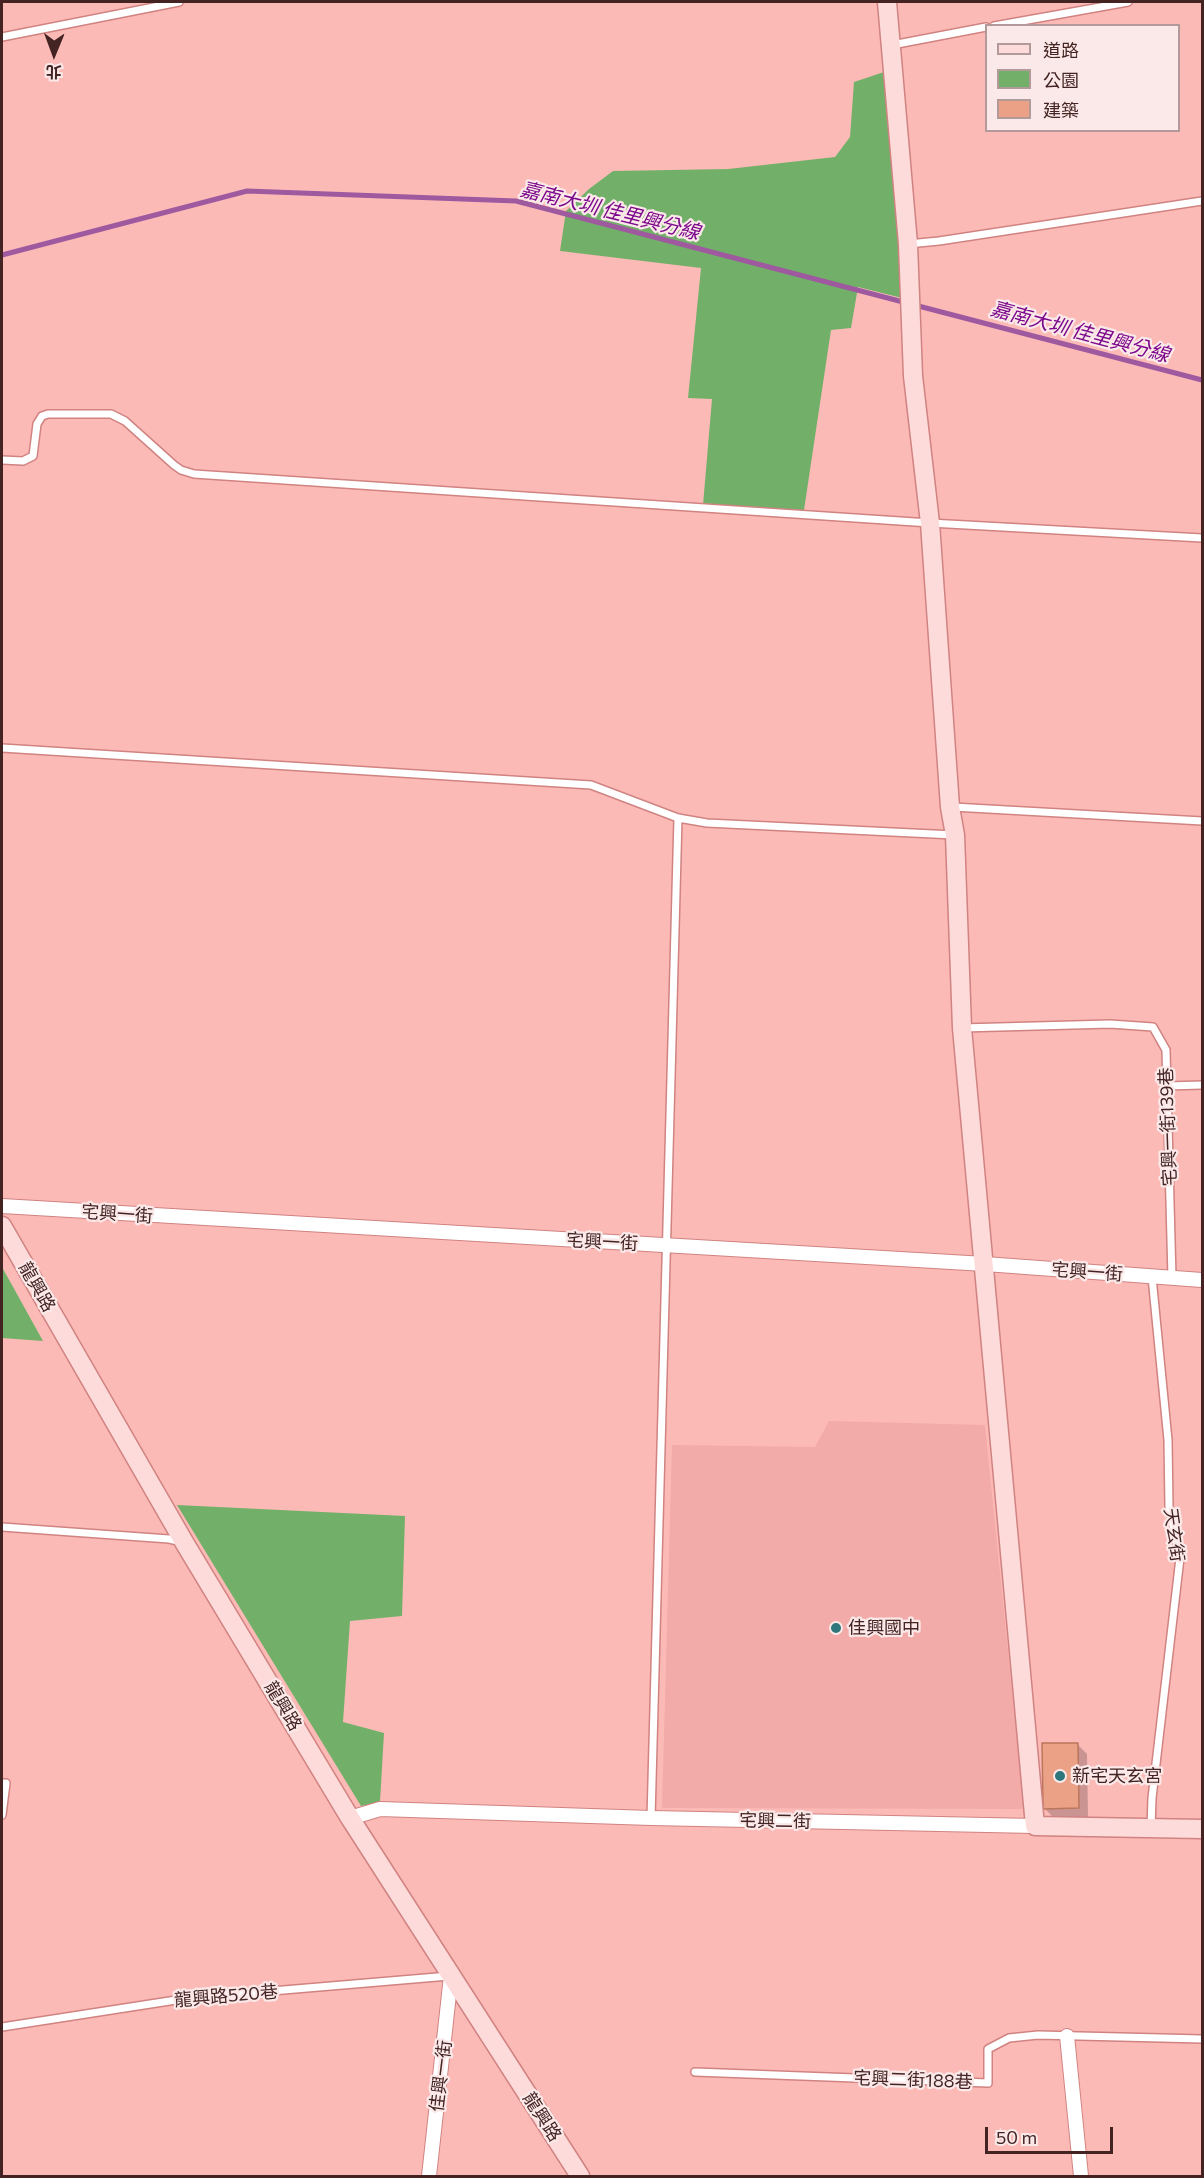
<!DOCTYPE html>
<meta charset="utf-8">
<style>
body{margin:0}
#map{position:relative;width:1204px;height:2178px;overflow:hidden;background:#fcbab7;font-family:Commissioner,"Noto Sans TC",sans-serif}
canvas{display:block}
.frame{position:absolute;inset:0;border:3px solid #432423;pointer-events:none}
.legend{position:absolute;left:985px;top:24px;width:195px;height:108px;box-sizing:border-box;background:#fae9e8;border:2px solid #b19a99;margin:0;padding:8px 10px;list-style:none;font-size:18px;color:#432423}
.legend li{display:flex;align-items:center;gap:12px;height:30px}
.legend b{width:30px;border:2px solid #b19a99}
.north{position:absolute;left:24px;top:24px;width:60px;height:60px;-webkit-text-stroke:4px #fae9e8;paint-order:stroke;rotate:181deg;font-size:16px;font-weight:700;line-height:24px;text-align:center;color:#432423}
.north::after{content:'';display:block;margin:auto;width:21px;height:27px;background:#432423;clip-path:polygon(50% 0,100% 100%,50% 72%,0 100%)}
.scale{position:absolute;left:985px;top:2127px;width:128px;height:27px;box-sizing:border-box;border:3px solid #432423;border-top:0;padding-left:8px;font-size:18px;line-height:21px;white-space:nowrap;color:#432423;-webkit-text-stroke:4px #fae9e8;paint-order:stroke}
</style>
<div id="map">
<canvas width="1204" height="2178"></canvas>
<div class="frame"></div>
<ul class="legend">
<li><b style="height:8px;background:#fddbda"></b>道路</li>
<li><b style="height:16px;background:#72b06a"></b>公園</li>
<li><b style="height:16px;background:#eaa185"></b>建築</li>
</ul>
<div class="north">北</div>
<div class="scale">50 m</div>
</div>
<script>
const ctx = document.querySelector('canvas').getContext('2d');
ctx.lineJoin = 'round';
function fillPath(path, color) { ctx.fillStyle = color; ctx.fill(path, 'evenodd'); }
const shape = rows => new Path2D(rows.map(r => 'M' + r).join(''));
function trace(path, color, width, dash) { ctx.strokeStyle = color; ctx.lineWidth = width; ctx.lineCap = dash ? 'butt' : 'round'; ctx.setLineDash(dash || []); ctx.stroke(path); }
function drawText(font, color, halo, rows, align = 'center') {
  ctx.font = font + ' Commissioner,"Noto Sans TC",sans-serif'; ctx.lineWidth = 4.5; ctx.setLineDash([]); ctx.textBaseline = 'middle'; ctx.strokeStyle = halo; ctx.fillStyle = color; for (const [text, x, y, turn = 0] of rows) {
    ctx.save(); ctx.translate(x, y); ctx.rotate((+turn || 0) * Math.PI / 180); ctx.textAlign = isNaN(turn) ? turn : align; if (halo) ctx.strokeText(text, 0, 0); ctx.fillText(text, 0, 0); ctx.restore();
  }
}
fillPath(shape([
 [829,1421,985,1425,1024,1809,662,1808,672,1445,815,1447]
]), '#f2aba8');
fillPath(shape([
 [887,71,906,299,858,287,851,328,831,330,804,510,703,505,712,399,688,398,701,268,560,251,566,211,589,189,613,171,728,169,835,157,850,137,854,82],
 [2,1267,43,1341,2,1338],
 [177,1505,405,1516,402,1616,350,1621,343,1722,384,1733,380,1802,361,1806]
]), '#72b06a');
fillPath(shape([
 [1077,1744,1087,1754,1088,1817,1054,1818,1044,1808]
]), '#0003');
trace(shape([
 [2,255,247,191,516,201,1202,380]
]), '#9f5a9f', 5);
const building = shape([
 [1042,1743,1078,1743,1079,1808,1043,1809,1042,1743]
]);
fillPath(building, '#eaa185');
trace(building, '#bb765b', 1.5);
const lane = shape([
 [994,26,1128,2],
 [2,37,179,2],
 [892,45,986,27],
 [908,244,939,241,1202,201],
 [2,460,23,461,33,456,37,424,42,416,48,414,111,414,125,421,174,465,181,470,194,474,930,523,1202,538],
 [2,748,591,785,678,818,707,823,954,835],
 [953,807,1202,821],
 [962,1028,1110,1024,1153,1027,1166,1050,1172,1278],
 [1167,1086,1202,1085],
 [2,1527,169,1539,178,1541],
 [2,1783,6,1783,2,1815],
 [651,1818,678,818],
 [1151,1827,1152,1798,1180,1558,1169,1507,1168,1440,1152,1277],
 [2,2027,189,1998,449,1976],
 [695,2072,988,2083,988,2049,1009,2038,1038,2035,1202,2039]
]);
const street = shape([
 [2,1206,985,1264,1202,1280],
 [350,1818,380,1809,651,1818,1035,1826],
 [1067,2036,1081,2176],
 [429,2176,451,1976]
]);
const secondary = shape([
 [887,2,908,244,913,376,930,523,950,807,955,835,962,1028,1035,1826,1202,1829],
 [2,1226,184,1542,350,1818,580,2176]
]);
trace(lane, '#d08381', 10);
trace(street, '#d08381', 16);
trace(secondary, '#d08381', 21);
trace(lane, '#fff', 7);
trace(street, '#fff', 14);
trace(secondary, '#fddbda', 18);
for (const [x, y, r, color] of [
 [836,1628,6,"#2e777c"],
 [1060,1776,6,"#2e777c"]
]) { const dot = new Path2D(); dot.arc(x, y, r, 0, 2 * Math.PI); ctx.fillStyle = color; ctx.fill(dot); trace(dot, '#fae9e8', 2); }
drawText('18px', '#432423', '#fae9e8', [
 ["宅興一街139巷",1168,1127,-92],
 ["宅興一街",117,1214,4],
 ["宅興一街",602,1242,3],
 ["宅興一街",1087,1272,4],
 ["龍興路",37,1287,60],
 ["天玄街",1174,1535,82],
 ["龍興路",283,1706,59],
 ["宅興二街",775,1821,1],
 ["龍興路520巷",226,1996,-5],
 ["佳興一街",441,2076,-83],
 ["宅興二街188巷",913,2080,2],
 ["龍興路",542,2117,57]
]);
drawText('18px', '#432423', '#fae9e8', [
 ["佳興國中",848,1628],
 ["新宅天玄宮",1072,1776]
], 'left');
drawText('italic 20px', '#7c088c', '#fae9e8', [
 ["嘉南大圳 佳里興分線",610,211,14],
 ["嘉南大圳 佳里興分線",1080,332,15]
]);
</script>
